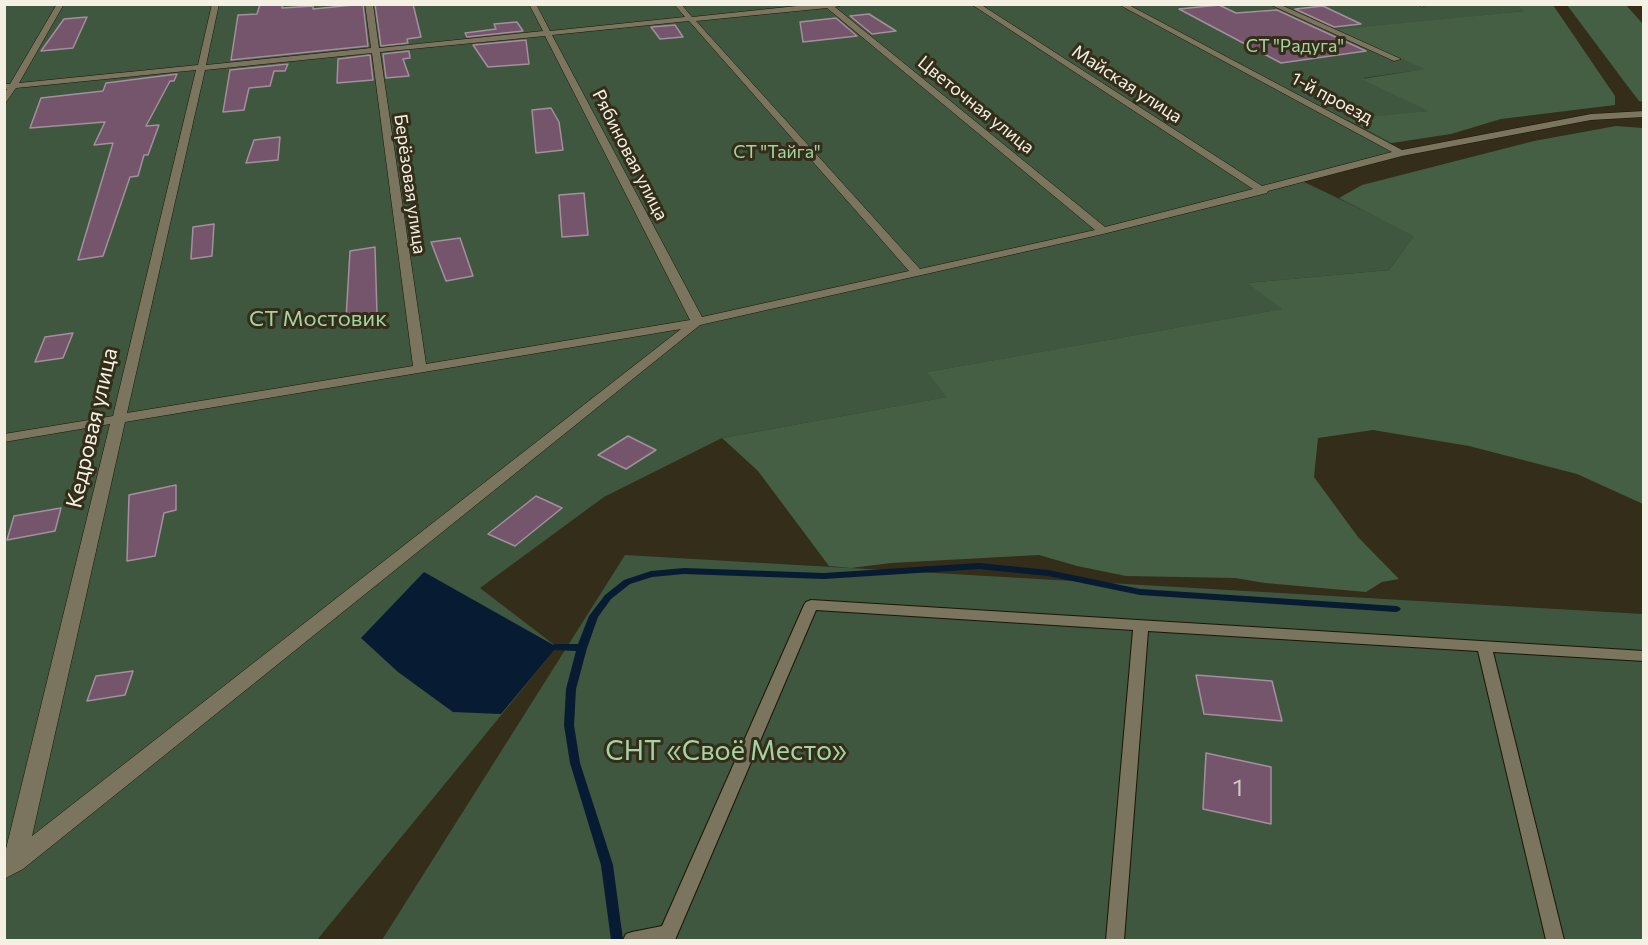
<!DOCTYPE html>
<meta charset="utf-8">
<style>
body{margin:0}
#map{position:relative;width:1648px;height:945px;overflow:hidden;background:#332d19;font-family:Commissioner,sans-serif}
canvas{display:block}
.frame{position:absolute;inset:0;border:6px solid #f4f0e4;pointer-events:none}
</style>
<div id="map">
<canvas width="1648" height="945"></canvas>
<div class="frame"></div>
</div>
<script>
const ctx = document.querySelector('canvas').getContext('2d');
ctx.lineJoin = 'round';
function fillPath(path, color) { ctx.fillStyle = color; ctx.fill(path, 'evenodd'); }
const shape = rows => new Path2D(rows.map(r => 'M' + r).join(''));
function trace(path, color, width, dash) { ctx.strokeStyle = color; ctx.lineWidth = width; ctx.lineCap = dash ? 'butt' : 'round'; ctx.setLineDash(dash || []); ctx.stroke(path); }
function drawText(font, color, halo, rows, align = 'center') {
  ctx.font = font + ' Commissioner,sans-serif'; ctx.lineWidth = 6; ctx.setLineDash([]); ctx.textBaseline = 'middle'; ctx.strokeStyle = halo; ctx.fillStyle = color; for (const [text, x, y, turn = 0] of rows) {
    ctx.save(); ctx.translate(x, y); ctx.rotate((+turn || 0) * Math.PI / 180); ctx.textAlign = isNaN(turn) ? turn : align; if (halo) ctx.strokeText(text, 0, 0); ctx.fillText(text, 0, 0); ctx.restore();
  }
}
fillPath(shape([
 [1518,4,1524,11,1335,31,1427,69,1363,78,1429,111,1347,120,1392,143,1384,144,1401,153,1302,181,1415,235,1389,270,1248,283,1283,309,928,372,948,397,722,438,604,497,480,588,557,647,317,940,5,940,5,5],
 [625,555,1643,614,1643,940,382,940]
]), '#3f563f');
fillPath(shape([
 [1518,5,1553,5,1615,96,1615,105,1501,119,1451,134,1392,143,1346,119,1428,111,1361,79,1425,69,1334,30,1524,11],
 [1567,5,1626,5,1643,24,1643,102,1639,101,1623,80],
 [1616,126,1643,128,1643,504,1577,474,1469,446,1373,430,1318,438,1314,477,1358,537,1399,579,1382,582,1366,592,1265,583,1235,578,1126,576,1077,566,1039,555,891,563,851,568,829,566,758,471,722,438,947,397,927,372,1282,309,1247,283,1389,270,1414,236,1339,198,1362,185,1534,141]
]), '#445f44');
fillPath(shape([
 [424,572,557,647,501,714,453,712,398,672,361,638]
]), '#071b32');
fillPath(shape([
 [979,563,1048,570,1140,589,1396,606,1399,607,1401,609,1399,611,1396,612,1140,595,1048,576,979,569,824,579,684,574,652,577,630,584,611,599,598,617,587,648,576,689,574,725,580,763,613,865,623,940,611,940,601,865,570,763,564,725,566,689,576,651,554,650,552,647,554,644,578,644,589,616,605,595,624,580,651,571,684,568,824,573,979,563]
]), '#071b32');
const building = shape([
 [260,4,283,4,282,8,313,6,313,9,363,4,368,46,231,60,238,15,257,14,260,4],
 [375,4,413,4,421,37,407,39,408,43,381,46,375,4],
 [1219,5,1236,13,1277,10,1366,51,1281,63,1179,9,1219,5],
 [1323,6,1361,24,1334,27,1295,9,1323,6],
 [869,14,896,31,872,34,850,16,869,14],
 [87,17,73,48,41,51,64,19,87,17],
 [836,18,857,36,803,42,800,22,836,18],
 [517,22,523,31,467,37,465,33,496,29,494,24,517,22],
 [675,25,683,37,660,39,651,27,675,25],
 [526,40,529,64,488,67,473,45,526,40],
 [409,51,410,58,403,59,409,76,386,78,383,54,409,51],
 [370,55,373,80,337,83,338,59,370,55],
 [288,64,285,71,274,71,270,86,249,88,244,110,223,112,230,70,288,64],
 [177,74,174,81,170,81,146,126,159,125,148,155,144,155,138,176,130,177,103,256,78,260,113,143,94,145,105,122,30,128,41,98,103,91,106,83,177,74],
 [551,108,559,122,563,150,536,153,532,110,551,108],
 [280,137,278,160,246,163,254,140,280,137],
 [584,193,588,235,562,237,559,195,584,193],
 [214,224,212,256,191,259,193,227,214,224],
 [460,238,473,276,446,281,431,242,460,238],
 [375,247,377,315,346,319,350,251,375,247],
 [73,333,63,358,35,362,45,337,73,333],
 [628,436,656,450,626,469,598,455,628,436],
 [176,485,176,510,164,513,155,556,127,561,129,495,176,485],
 [536,496,562,508,515,546,488,534,536,496],
 [61,508,55,531,7,540,14,516,61,508],
 [133,671,125,695,87,701,96,676,133,671],
 [1196,675,1272,681,1282,721,1204,714,1196,675],
 [1206,753,1271,767,1271,824,1203,809,1206,753]
]);
fillPath(building, '#75556c');
trace(building, '#a48f9e', 1.5);
const service = shape([
 [811,600,1644,651,1644,661,1493,652,1564,940,1546,940,1478,651,1148,631,1124,940,1106,940,1133,630,816,610,675,940,623,940,626,934,632,932,662,926,804,605,806,602,811,600]
]);
const minor = shape([
 [57,4,64,4,19,83,198,65,212,4,219,4,206,65,371,48,365,4,373,4,379,48,543,31,529,4,536,4,550,31,685,17,674,4,681,4,692,17,816,4,846,4,835,7,1105,227,1253,189,971,4,980,4,1262,186,1392,152,1118,4,1127,4,1402,150,1591,114,1644,111,1644,117,1591,120,1402,156,1268,191,1267,193,1103,234,700,325,23,869,4,879,4,857,110,424,4,442,4,434,113,416,196,70,16,88,4,105,4,94,7,89,4,90,4,84,10,84,57,4],
 [827,8,1095,230,920,269,696,21,827,8],
 [689,21,909,271,702,317,552,35,689,21],
 [545,36,690,320,426,364,380,52,545,36],
 [372,53,413,366,127,413,205,70,372,53],
 [681,329,32,836,125,422,681,329],
 [1269,4,1279,4,1401,59,1394,61,1269,4],
 [1418,4,1425,4,1426,5,1422,7,1418,4]
]);
trace(service, '#1b1503', 2);
trace(minor, '#1b1503', 1);
fillPath(service, '#7b745e');
fillPath(minor, '#7b745e');
drawText('18px', '#a4d4a4', '#332d19', [
 ["СТ \"Радуга\"",1295,46],
 ["СТ \"Тайга\"",777,152]
]);
drawText('18px', '#f4f0e4', '#332d19', [
 ["Майская улица",1127,84,33],
 ["1-й проезд",1332,98,28],
 ["Цветочная улица",976,105,39],
 ["Рябиновая улица",630,155,63],
 ["Берёзовая улица",410,184,82]
]);
drawText('22px', '#a4d4a4', '#332d19', [
 ["СТ Мостовик",318,319]
]);
drawText('22px', '#f4f0e4', '#332d19', [
 ["Кедровая улица",92,428,-77]
]);
drawText('24px', '#d4c9c6', null, [
 ["1",1238,788]
]);
drawText('27px', '#a4d4a4', '#332d19', [
 ["СНТ «Своё Место»",726,751]
]);
</script>
